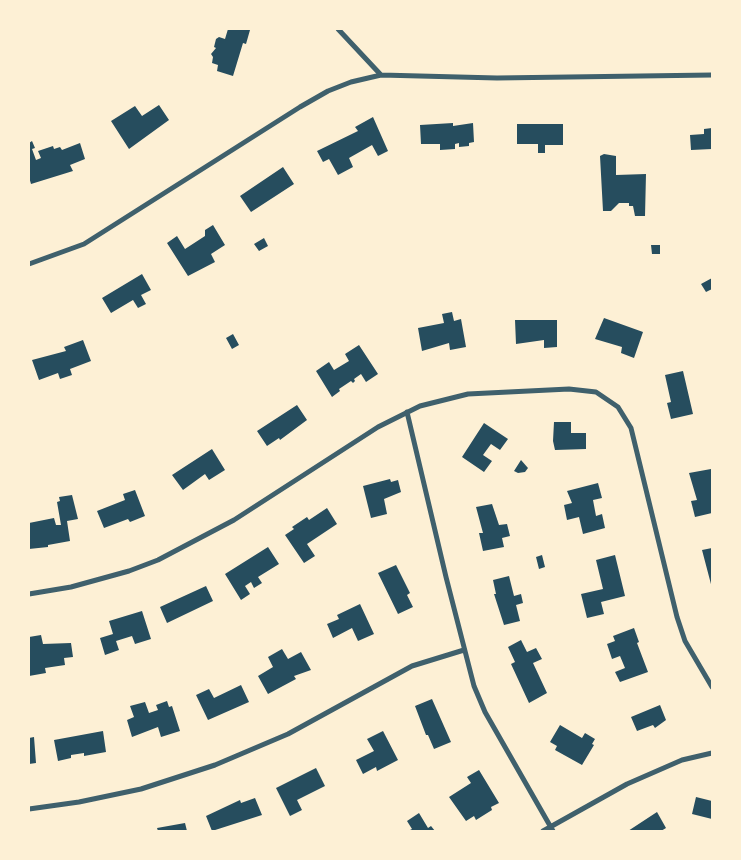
<!DOCTYPE html>
<style>
body{margin:0}
#map{position:relative;width:741px;height:860px;overflow:hidden;background:#fdf0d5;font-family:Barlow,sans-serif}
canvas{display:block}
.frame{position:absolute;inset:0;border:30px solid #fdf0d5;pointer-events:none}
</style>
<div id="map">
<canvas width="741" height="860"></canvas>
<div class="frame"></div>
</div>
<script>
const ctx = document.querySelector('canvas').getContext('2d');
ctx.lineJoin = 'round';
function fillPath(path, color) { ctx.fillStyle = color; ctx.fill(path, 'evenodd'); }
const shape = rows => new Path2D(rows.map(r => 'M' + r).join(''));
function trace(path, color, width, dash) { ctx.strokeStyle = color; ctx.lineWidth = width; ctx.lineCap = dash ? 'butt' : 'round'; ctx.setLineDash(dash || []); ctx.stroke(path); }
fillPath(shape([
 [228,29,250,30,246,44,243,43,233,76,217,71,218,65,212,63,213,57,211,54,216,48,214,47,216,39,219,37,225,39],
 [159,105,169,120,129,149,111,121,135,106,142,116],
 [373,117,388,151,378,156,372,145,349,158,353,167,338,175,329,159,323,162,317,151,358,131,355,127],
 [453,123,453,126,473,123,474,142,469,143,469,146,459,147,459,143,455,144,455,149,440,150,440,144,421,144,420,125],
 [517,124,563,124,563,145,545,145,545,153,538,153,538,144,517,144],
 [712,128,712,149,691,150,690,135,704,134,704,129],
 [32,141,35,148,32,149,36,160,41,158,38,151,53,146,54,149,60,147,62,150,80,143,85,159,70,165,73,171,31,184,29,177,29,143],
 [604,154,616,156,616,175,646,174,645,216,635,216,633,206,629,206,629,203,619,203,611,211,603,211,600,156],
 [283,167,294,184,251,212,240,196],
 [213,225,225,245,211,254,215,262,188,276,167,243,177,236,185,249,205,236,205,230],
 [264,238,268,246,259,251,254,244],
 [651,245,660,245,660,254,652,254],
 [142,274,151,290,141,295,146,304,138,308,133,300,111,313,102,298],
 [712,278,712,289,706,292,701,284],
 [452,312,454,321,461,319,466,347,450,350,449,343,422,351,418,328,444,323,442,314],
 [604,318,643,332,634,358,621,353,622,347,595,339],
 [515,320,557,320,557,347,544,348,544,340,516,344],
 [233,334,239,345,232,349,226,338],
 [83,340,91,361,70,369,72,375,60,379,58,373,39,380,32,360,66,351,64,347],
 [359,345,378,374,366,382,361,374,354,379,355,381,353,383,351,381,339,389,340,391,332,397,316,371,329,362,334,370,349,361,345,354],
 [683,371,693,414,671,419,667,403,671,402,665,375],
 [297,405,307,420,280,440,279,438,267,446,257,431],
 [554,422,571,422,571,433,586,433,586,449,555,450,553,441],
 [484,423,508,439,500,450,491,444,483,455,492,461,484,472,462,457],
 [212,449,225,470,209,480,205,474,183,490,172,475],
 [521,460,528,468,525,472,518,473,514,471],
 [711,469,712,513,695,517,691,501,697,500,689,473],
 [390,479,391,482,398,480,401,492,384,499,387,514,371,518,363,486],
 [598,483,602,498,593,500,596,516,602,514,605,528,583,534,579,517,567,520,564,505,572,503,567,491],
 [135,490,145,516,130,522,128,519,104,528,97,511,125,500,123,494],
 [72,495,78,519,67,521,70,541,48,545,48,547,29,549,29,523,54,518,56,525,61,525,57,502,60,501,59,497],
 [492,504,499,525,507,524,510,536,502,538,504,547,483,551,479,533,483,533,476,507],
 [327,508,337,524,307,544,315,556,304,563,285,535,294,529,292,527,307,517,309,520],
 [268,547,279,564,258,577,262,583,254,588,251,582,245,586,250,594,241,600,225,574],
 [712,548,712,588,702,550],
 [542,555,545,567,539,569,536,557],
 [615,555,625,596,601,602,604,614,587,618,581,594,603,589,596,560],
 [396,565,410,593,407,595,413,607,398,614,378,573],
 [509,576,514,596,521,594,523,603,516,605,520,621,504,625,494,594,496,594,493,580],
 [206,586,213,601,167,623,160,607],
 [360,604,374,634,358,641,352,628,333,638,327,624,339,619,337,615],
 [142,611,151,639,135,644,132,636,116,641,119,650,105,655,100,638,113,634,109,621],
 [634,628,639,642,637,643,648,672,620,682,615,672,625,668,620,656,612,659,607,644,615,641,613,636],
 [41,635,43,644,71,643,73,657,64,658,65,665,45,668,46,673,29,676,29,637],
 [521,640,527,652,536,648,542,659,533,663,547,693,529,703,511,664,515,662,508,647],
 [282,649,288,659,301,652,311,670,294,676,296,679,268,694,258,676,273,667,268,657],
 [241,685,249,702,208,720,196,695,209,689,214,698],
 [432,699,451,742,434,749,428,735,426,735,415,706],
 [167,701,169,707,172,706,180,731,161,737,158,727,132,737,127,720,134,717,130,706,145,702,149,713,158,710,156,705],
 [660,705,666,720,655,728,653,725,637,731,631,717],
 [560,725,582,738,585,733,595,739,592,744,594,745,582,765,555,750,557,746,550,742],
 [103,731,106,752,84,756,84,753,71,755,71,758,58,761,54,740],
 [383,731,398,760,377,771,376,767,363,774,356,760,374,751,367,739],
 [34,737,36,763,29,764,29,738],
 [316,768,325,786,297,800,302,810,290,816,276,788],
 [479,770,499,803,491,807,492,810,476,820,474,816,466,821,449,797,471,783,467,777],
 [696,797,712,801,712,819,692,814],
 [255,798,262,815,212,831,206,816,240,800,241,803],
 [657,812,666,828,661,831,628,831],
 [419,813,428,828,431,826,435,831,408,831,412,829,407,821],
 [185,823,187,831,158,831,157,828]
]), '#264d5e');
trace(shape([
 [338,29,381,75],
 [29,264,84,244,300,107,328,91,351,82,381,75,497,78,712,75],
 [407,412,446,577,474,686,485,712,553,831],
 [29,594,71,587,129,571,158,560,234,520,378,427,420,406,468,394,569,389,596,392,618,407,631,428,677,617,685,641,712,687],
 [29,809,79,802,141,789,215,765,288,734,412,666,464,650],
 [543,831,627,784,682,760,712,753]
]), '#3f606c', 5);
</script>
